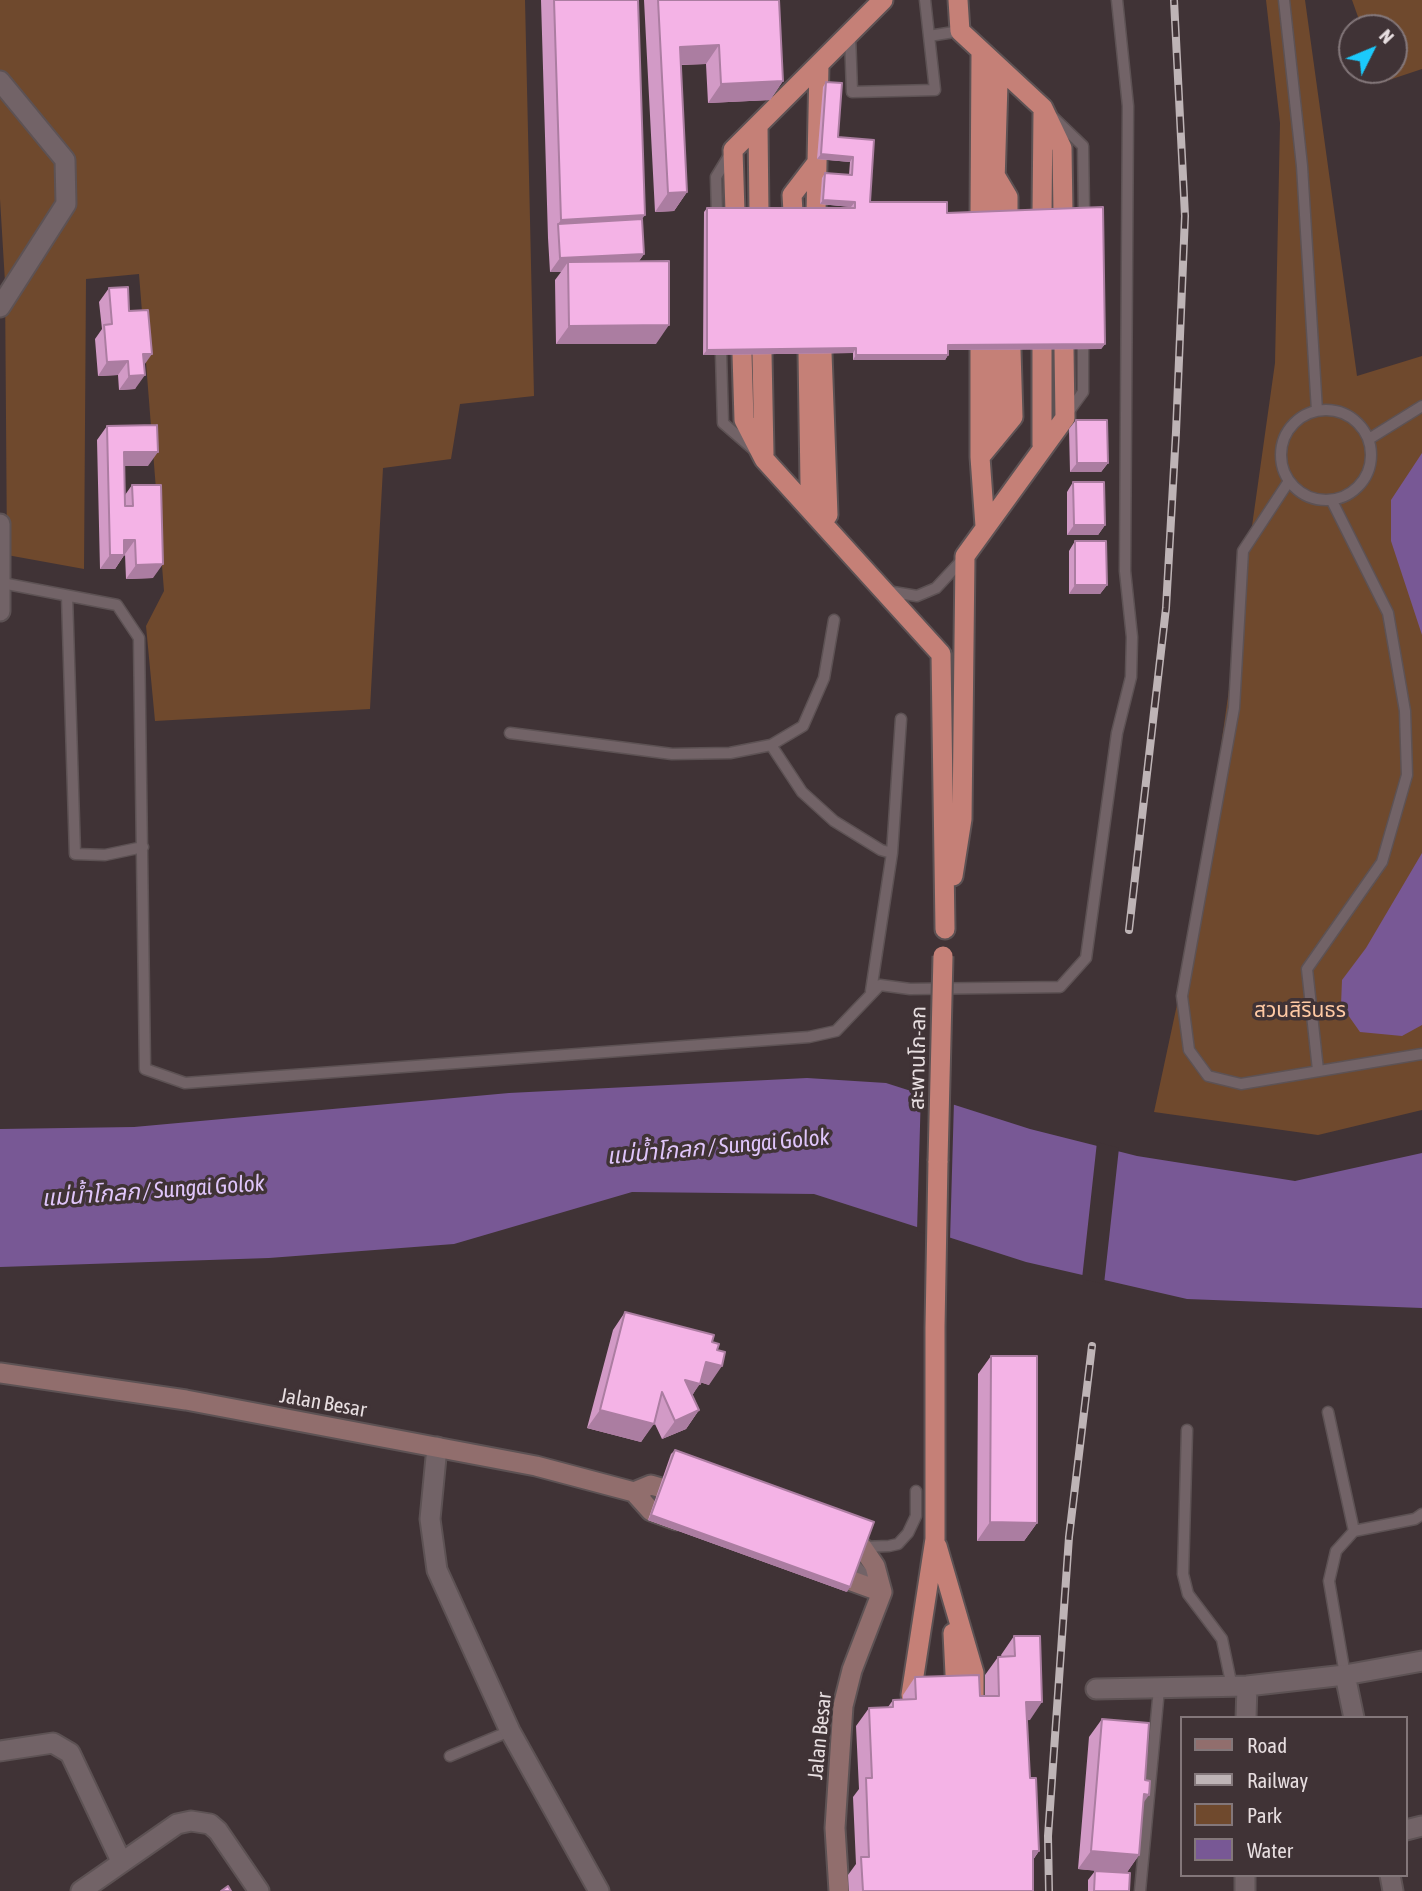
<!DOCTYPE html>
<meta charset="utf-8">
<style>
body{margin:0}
#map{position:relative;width:1422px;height:1891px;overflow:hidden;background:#403336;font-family:"Asap Condensed",sans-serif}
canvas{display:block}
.legend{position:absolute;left:1180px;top:1716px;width:228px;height:161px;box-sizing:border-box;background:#403336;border:2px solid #83777a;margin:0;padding:9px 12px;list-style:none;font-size:21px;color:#e7dee0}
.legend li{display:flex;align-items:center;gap:14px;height:35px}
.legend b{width:35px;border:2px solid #83777a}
.north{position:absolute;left:1338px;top:14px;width:70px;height:70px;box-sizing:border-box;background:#403336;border:2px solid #83777a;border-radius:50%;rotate:47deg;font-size:19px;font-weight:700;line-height:28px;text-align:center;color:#e7dee0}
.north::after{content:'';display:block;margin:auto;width:24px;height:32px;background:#1bcafc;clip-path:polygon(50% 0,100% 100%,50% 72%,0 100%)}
</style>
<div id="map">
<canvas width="1422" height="1891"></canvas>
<ul class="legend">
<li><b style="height:9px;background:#916e6d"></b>Road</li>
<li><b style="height:9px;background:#beb4b6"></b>Railway</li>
<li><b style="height:19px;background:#6f492d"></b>Park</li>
<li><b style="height:19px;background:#785895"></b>Water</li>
</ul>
<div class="north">N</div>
</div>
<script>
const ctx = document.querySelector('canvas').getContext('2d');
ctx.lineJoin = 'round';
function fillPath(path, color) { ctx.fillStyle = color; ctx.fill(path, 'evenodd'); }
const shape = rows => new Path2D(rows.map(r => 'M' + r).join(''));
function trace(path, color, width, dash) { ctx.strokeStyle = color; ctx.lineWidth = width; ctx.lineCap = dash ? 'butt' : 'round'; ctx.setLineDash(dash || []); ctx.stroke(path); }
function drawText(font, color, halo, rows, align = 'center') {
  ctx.font = font + ' "Asap Condensed","Noto Sans Thai",sans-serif'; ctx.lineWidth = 7; ctx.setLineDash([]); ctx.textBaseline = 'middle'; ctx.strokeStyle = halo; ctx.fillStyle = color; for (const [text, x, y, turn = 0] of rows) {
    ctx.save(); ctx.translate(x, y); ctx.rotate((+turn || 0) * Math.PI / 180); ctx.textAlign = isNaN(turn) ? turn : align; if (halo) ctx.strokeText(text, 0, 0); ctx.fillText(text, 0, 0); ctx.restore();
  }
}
fillPath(shape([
 [0,0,525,0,534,396,460,404,451,459,383,468,370,709,155,721,146,626,164,591,139,274,86,279,84,569,7,555,5,282,0,199],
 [1266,0,1305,0,1357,376,1422,356,1422,1110,1318,1135,1154,1112,1199,902,1275,363,1280,123],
 [1352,0,1422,0,1422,69,1380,83,1376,70,1394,70,1394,28,1362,28]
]), '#6f492d');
fillPath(shape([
 [1422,453,1422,635,1391,541,1391,500],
 [1422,853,1422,1025,1402,1036,1360,1032,1341,1005,1342,980,1366,948],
 [807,1078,886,1083,1030,1129,1137,1156,1295,1181,1422,1153,1422,1308,1187,1299,1026,1262,814,1194,632,1192,454,1244,269,1258,0,1267,0,1129,134,1127,509,1093]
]), '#785895');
fillPath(shape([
 [921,1091,954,1101,950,1241,917,1231],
 [1097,1142,1119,1148,1104,1284,1082,1279]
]), '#403336');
const service = shape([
 [1284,0,1302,166,1317,411],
 [850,35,852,92,935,90,925,0],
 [929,36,960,31],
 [1054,118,1083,146,1084,212],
 [717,213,716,177,730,154],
 [721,354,723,423,753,449],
 '1281 455a45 45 0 1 1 90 0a45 45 0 1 1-90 0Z',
 [1067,414,1083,392,1083,349],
 [1369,439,1422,406],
 [1289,481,1243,551,1234,708,1182,996,1189,1050,1208,1076,1241,1084,1422,1054],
 [2,583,117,605,139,638,145,1069,185,1083,809,1037,836,1031,880,985,910,989,1060,987,1086,958,1117,733,1131,677,1132,637,1125,571,1128,106,1117,0],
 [887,591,917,596,936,588,963,559],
 [67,596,75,854,105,855,143,847],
 [510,733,672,754,730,753,771,745,803,726,824,678,834,620],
 [771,745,802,792,834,821,881,850,892,853],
 [871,991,892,853,901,719],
 [1318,1070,1307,969,1382,862,1407,775,1405,711,1388,613,1332,501],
 [1328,1412,1354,1531],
 [1187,1430,1183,1574,1188,1594,1222,1639,1232,1687],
 [862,1547,889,1546,898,1544,908,1533,916,1516,916,1491],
 [847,1563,856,1566,874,1584],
 [1345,1675,1329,1581,1336,1551,1354,1531,1415,1519,1422,1514],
 [450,1756,510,1731],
 [1140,1891,1159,1689]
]);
const minor = shape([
 [437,1447,430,1519,437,1570,510,1731,599,1891],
 [1345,1675,1354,1718],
 [1096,1689,1247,1686,1345,1675,1422,1661],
 [1246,1718,1247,1686],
 [0,1751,53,1743,70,1753,121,1861],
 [1406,1830,1422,1826],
 [1390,1875,1393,1891],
 [81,1891,177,1824,191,1821,210,1824,218,1831,259,1891],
 [1245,1891,1245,1875]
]);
const tertiary = shape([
 [0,81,65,160,66,204,0,307],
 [0,524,0,611]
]);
const secondary = shape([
 [0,1373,186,1400,536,1466,634,1492,651,1511,676,1520],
 [634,1492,651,1485,682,1494],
 [830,1573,882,1592],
 [839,1891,835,1828,843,1706,852,1670,882,1592,875,1566,862,1547,842,1541]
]);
const trunk = shape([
 [958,0,960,31,1043,108,1062,148,1063,213],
 [987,62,998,83,994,216],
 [758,126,759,213],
 [995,175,1008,197,1008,215],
 [735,212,733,150,883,0],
 [793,212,792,195,815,165],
 [816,213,819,65],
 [1042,214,1043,113],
 [980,216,981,53],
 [1042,349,1042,445],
 [980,350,980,457,985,526],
 [808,353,810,483,824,520],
 [822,353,828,515],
 [742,354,744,420,764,459,941,654,945,929],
 [762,354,764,454],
 [995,439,995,350],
 [980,457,1013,417,1011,350],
 [953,876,962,819,965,556,1065,418,1064,349],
 [937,1546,974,1673,974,1700],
 [953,1633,956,1694],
 [911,1695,935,1539,935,1327,938,1161]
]);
trace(service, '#5d5254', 13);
trace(minor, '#5d5254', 23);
trace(tertiary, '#5d5254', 23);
trace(secondary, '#5d5254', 23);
trace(trunk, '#5d5254', 23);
trace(service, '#726367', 10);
trace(minor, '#726367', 19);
trace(tertiary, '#726367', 19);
trace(secondary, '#916e6d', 19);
trace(trunk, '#c58077', 19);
const rail = shape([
 [1129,930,1166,608,1176,432,1185,216,1174,0],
 [1049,1891,1048,1836,1069,1537,1092,1346]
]);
trace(rail, '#beb4b6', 8);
trace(rail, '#403336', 5, [16]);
const trunkBridge = shape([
 [938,1161,943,956]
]);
trace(trunkBridge, '#5d5254', 23, []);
trace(trunkBridge, '#c58077', 19);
fillPath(shape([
 [541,0,638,0,642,219,644,254,639,261,656,344,556,344,555,280,561,272,550,272,548,238],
 [644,0,779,0,783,81,770,100,708,103,706,64,681,65,687,192,674,211,655,212],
 [826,82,838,137,874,140,870,202,947,213,1105,344,1101,349,948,350,948,355,945,360,853,360,853,353,703,355,704,212,707,208,851,208,851,207,820,204,822,178,825,173,849,175,850,162,817,159,823,87],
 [109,288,129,311,144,365,135,389,119,390,118,375,98,376,95,339,102,329,99,302],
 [1076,420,1108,463,1101,472,1070,472,1069,429],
 [107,426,148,466,124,466,125,495,132,485,153,578,126,579,125,554,115,569,100,569,97,440],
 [1073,482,1105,525,1098,535,1067,535,1067,492],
 [1075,541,1107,585,1100,594,1069,594,1069,551],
 [625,1312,712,1342,709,1385,700,1382,692,1396,699,1410,686,1429,662,1439,654,1422,641,1442,587,1428,613,1330],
 [991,1356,1037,1523,1024,1541,977,1541,978,1374],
 [675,1450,847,1592,648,1520,671,1454],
 [1014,1636,1030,1720,1027,1720,1030,1778,1039,1851,1033,1860,1033,1891,849,1891,848,1875,856,1864,853,1797,859,1789,856,1726,869,1708,888,1707,893,1700,903,1699,903,1695,915,1677,980,1696,985,1696,985,1675,998,1657,1002,1657,1001,1655],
 [1102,1719,1143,1804,1139,1855,1127,1872,1129,1891,1088,1891,1088,1880,1095,1871,1101,1871,1078,1869,1089,1737]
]), '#d29ac6');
fillPath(shape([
 [719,45,706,64,667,65,680,47],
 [783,81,770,100,708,103,721,84],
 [821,154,853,157,850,162,817,159],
 [687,192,674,211,655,212,668,193],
 [823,200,855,202,851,207,820,204],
 [645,215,632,233,558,224,561,220],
 [644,254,634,268,568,262,561,272,550,272,560,258],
 [669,325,656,344,556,344,569,326],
 [1105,344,1101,349,945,350,948,345],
 [856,348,853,353,703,355,707,350],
 [143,354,152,354,142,368],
 [856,355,948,355,945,360,853,360],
 [128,361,118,375,98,376,107,362],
 [145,375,135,389,119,390,129,376],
 [124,452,158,452,148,466,114,466],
 [1077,463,1108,463,1101,472,1070,472],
 [1074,525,1105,525,1098,535,1067,535],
 [124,540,135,540,125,554,114,554],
 [110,555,124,555,115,569,100,569],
 [163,564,153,578,126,579,136,565],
 [1075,585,1107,585,1100,594,1069,594],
 [706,1362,722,1366,709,1385,693,1380],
 [685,1380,700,1384,687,1402],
 [600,1410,654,1424,641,1442,587,1428],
 [699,1410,686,1429,662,1439,675,1421],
 [651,1515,850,1587,847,1592,648,1520],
 [990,1522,1037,1523,1024,1541,977,1541],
 [1026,1702,1042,1702,1030,1720,1014,1721],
 [1144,1794,1149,1795,1136,1813],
 [1033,1851,1039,1851,1026,1869],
 [1091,1851,1139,1855,1126,1874,1078,1869]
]), '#ab7da1');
const building = shape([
 [554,0,638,0,645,215,561,220,554,0],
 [658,0,779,0,783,81,721,84,719,45,680,47,687,192,668,193,658,0],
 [826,82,842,83,838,137,874,140,870,202,947,202,947,213,1103,207,1105,344,948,345,948,355,856,355,856,348,707,350,707,208,855,208,855,202,823,200,825,173,852,175,853,157,821,154,826,82],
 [642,219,644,254,560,258,558,224,642,219],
 [669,261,669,325,569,326,568,262,669,261],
 [128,287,129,311,148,310,152,354,143,354,145,375,129,376,128,361,107,362,104,325,112,324,109,288,128,287],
 [1076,420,1107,420,1108,463,1077,463,1076,420],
 [157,425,158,452,124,452,125,506,133,506,132,485,161,485,163,564,136,565,135,540,124,540,124,555,110,555,107,426,157,425],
 [1073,482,1104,482,1105,525,1074,525,1073,482],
 [1075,541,1106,541,1107,585,1075,585,1075,541],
 [625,1312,714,1335,712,1342,719,1344,717,1350,725,1352,722,1366,706,1362,700,1384,685,1380,699,1410,675,1421,662,1392,654,1424,600,1410,625,1312],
 [991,1356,1037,1356,1037,1523,990,1522,991,1356],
 [675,1450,874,1522,850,1587,651,1515,675,1450],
 [1014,1636,1040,1636,1042,1702,1026,1702,1030,1778,1036,1778,1039,1851,1033,1851,1033,1891,863,1891,861,1857,869,1857,866,1778,872,1778,869,1708,893,1707,893,1700,916,1699,915,1677,979,1675,980,1696,999,1696,998,1657,1015,1656,1014,1636],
 [1102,1719,1149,1723,1145,1780,1150,1781,1149,1795,1144,1794,1139,1855,1091,1851,1102,1719],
 [1095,1871,1130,1873,1129,1891,1094,1891,1095,1871],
 [228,1886,231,1891,221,1891,228,1886]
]);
fillPath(building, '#f4b3e6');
trace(building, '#ab7da1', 2);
drawText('21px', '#fec9a4', '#403336', [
 ["สวนสิรินธร",1300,1010]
]);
drawText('21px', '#e7dee0', '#403336', [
 ["สะพานโก-ลก",918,1058,-89],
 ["Jalan Besar",323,1403,10],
 ["Jalan Besar",820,1736,-84]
]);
drawText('italic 23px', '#dfc5fa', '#403336', [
 ["แม่น้ำโกลก / Sungai Golok",718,1147,-5],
 ["แม่น้ำโกลก / Sungai Golok",153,1191,-4]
]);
</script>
